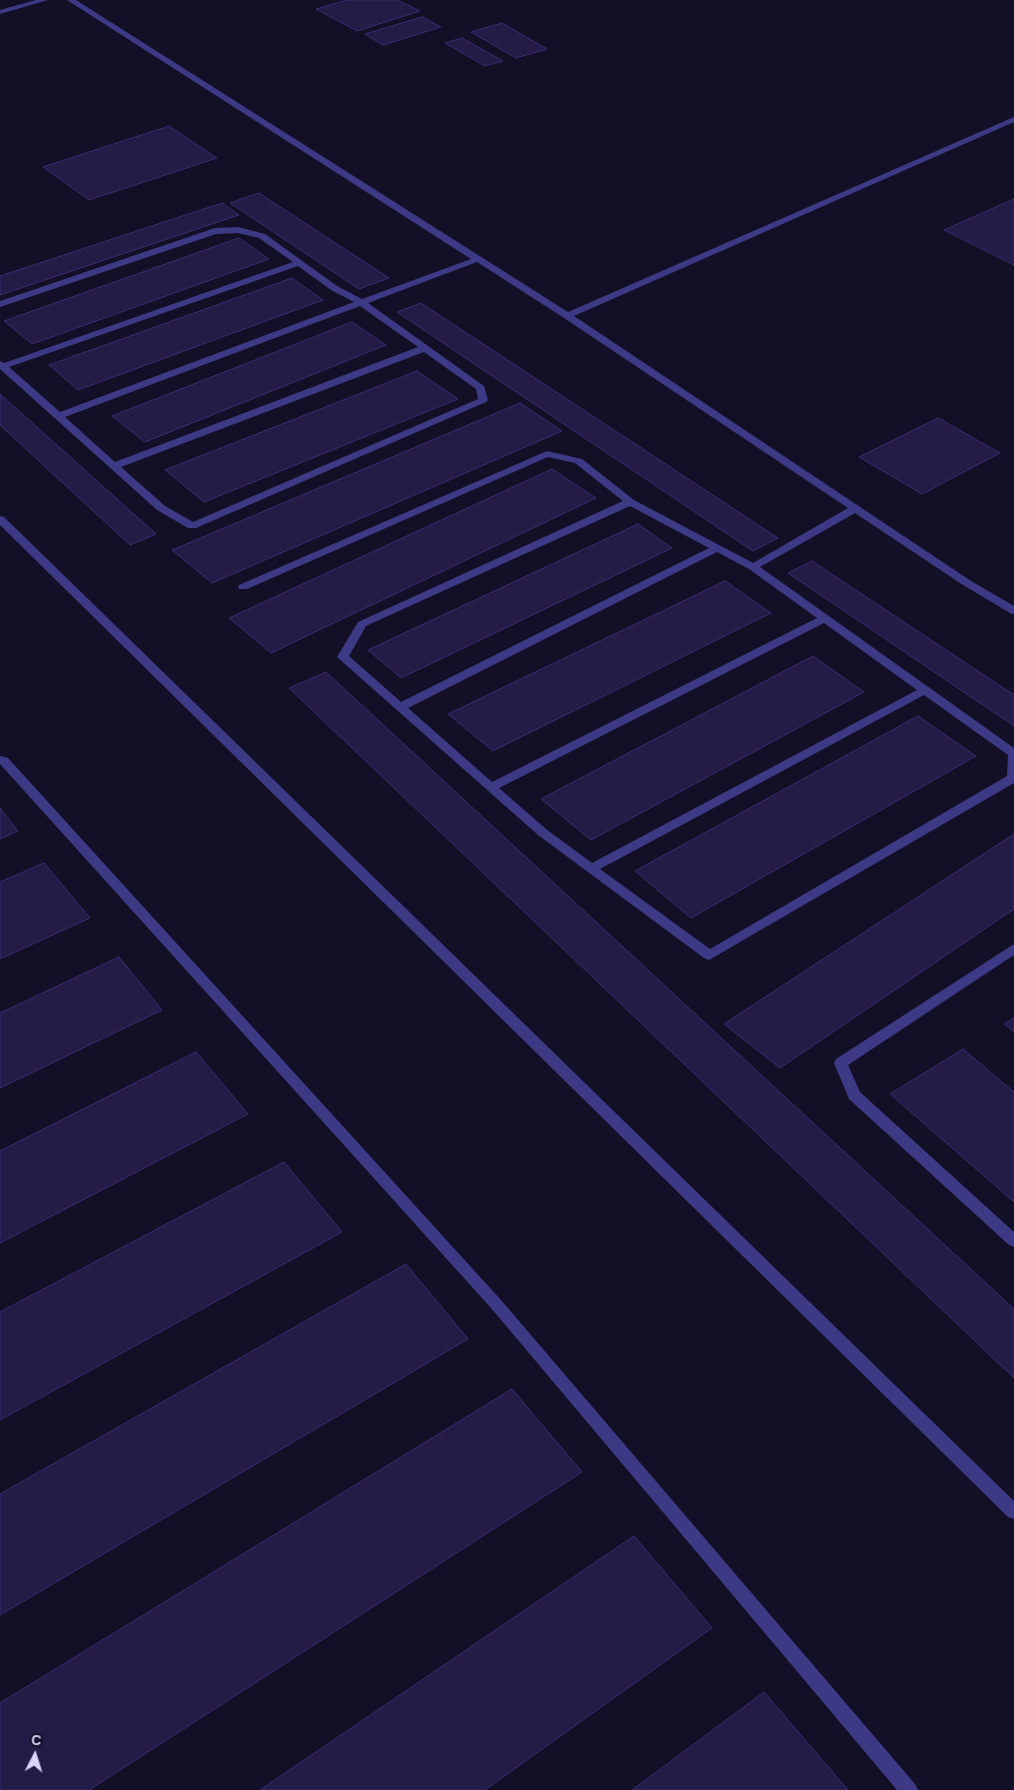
<!DOCTYPE html>
<meta charset="utf-8">
<style>
body{margin:0}
#map{position:relative;width:1014px;height:1790px;overflow:hidden;background:#130f26;font-family:Arial,sans-serif}
canvas{display:block}
.north{position:absolute;left:10px;top:1730px;width:50px;height:50px;-webkit-text-stroke:4px #130f26;paint-order:stroke;rotate:5deg;font-size:14px;font-weight:700;line-height:20px;text-align:center;color:#d9d4ff}
.north::after{content:'';display:block;margin:auto;width:18px;height:22px;background:#d9d4ff;clip-path:polygon(50% 0,100% 100%,50% 72%,0 100%)}
</style>
<div id="map">
<canvas width="1014" height="1790"></canvas>
<div class="north">С</div>
</div>
<script>
const ctx = document.querySelector('canvas').getContext('2d');
ctx.lineJoin = 'round';
function fillPath(path, color) { ctx.fillStyle = color; ctx.fill(path, 'evenodd'); }
const shape = rows => new Path2D(rows.map(r => 'M' + r).join(''));
function trace(path, color, width, dash) { ctx.strokeStyle = color; ctx.lineWidth = width; ctx.lineCap = dash ? 'butt' : 'round'; ctx.setLineDash(dash || []); ctx.stroke(path); }
const building = shape([
 [347,0,397,0,420,11,357,31,316,9,347,0],
 [422,17,441,27,383,45,365,34,422,17],
 [502,23,547,49,516,58,471,32,502,23],
 [462,38,503,61,485,66,445,43,462,38],
 [169,126,217,158,89,200,43,167,169,126],
 [259,193,389,278,359,289,230,203,259,193],
 [1014,199,1014,265,944,230,1014,199],
 [222,203,239,215,0,295,0,276,222,203],
 [239,238,269,259,32,344,4,321,239,238],
 [292,278,323,300,78,390,49,365,292,278],
 [421,303,778,538,753,551,397,312,421,303],
 [352,322,386,345,145,442,112,416,352,322],
 [417,371,458,399,204,502,165,470,417,371],
 [0,394,156,534,130,545,0,425,0,394],
 [520,403,562,431,212,583,172,550,520,403],
 [938,418,1000,453,922,494,859,457,938,418],
 [552,469,596,498,271,653,229,618,552,469],
 [638,524,672,548,401,678,368,650,638,524],
 [812,561,1014,695,1014,726,788,573,812,561],
 [725,581,771,613,493,751,448,714,725,581],
 [813,656,864,692,591,840,541,799,813,656],
 [326,672,1014,1309,1014,1378,289,688,326,672],
 [918,716,976,756,691,918,635,871,918,716],
 [0,808,18,831,0,839,0,808],
 [1014,834,1014,909,780,1068,724,1024,1014,834],
 [44,863,90,918,0,959,0,882,44,863],
 [119,957,162,1010,0,1088,0,1013,119,957],
 [1014,1018,1014,1032,1004,1024,1014,1018],
 [963,1049,1014,1092,1014,1202,890,1094,963,1049],
 [196,1052,248,1114,0,1243,0,1151,196,1052],
 [284,1162,342,1232,0,1420,0,1312,284,1162],
 [406,1264,468,1339,0,1615,0,1494,406,1264],
 [512,1389,582,1472,89,1790,0,1790,0,1703,512,1389],
 [634,1536,712,1628,485,1790,260,1790,634,1536],
 [764,1692,848,1790,632,1790,764,1692]
]);
fillPath(building, '#241b47');
trace(building, '#3b2d73', 1);
fillPath(shape([
 [36,0,48,0,0,14,0,10,36,0],
 [67,0,76,0,568,312,1014,117,1014,122,574,316,971,581,1014,606,1014,614,1010,613,963,585,855,513,760,567,1014,748,1014,783,709,960,704,958,538,835,337,657,358,622,623,501,575,463,548,457,247,589,239,589,238,587,239,585,547,451,582,459,634,500,753,563,848,508,564,318,477,262,368,303,484,386,488,400,486,402,196,528,188,528,157,510,0,369,0,361,4,363,293,262,259,238,238,233,216,234,0,307,0,301,215,228,238,227,265,234,337,286,362,299,471,259,67,0],
 [298,266,331,290,354,302,60,412,9,367,298,266],
 [360,306,418,347,115,462,65,417,360,306],
 [424,352,476,389,478,399,193,522,165,506,121,467,424,352],
 [630,506,709,548,401,702,349,656,366,626,630,506],
 [717,552,749,569,817,618,492,782,408,708,717,552],
 [824,623,917,690,592,863,546,829,499,788,824,623],
 [924,695,1008,755,1007,776,710,949,600,869,924,695],
 [0,516,4,517,1014,1501,1014,1519,1008,1517,0,525,0,516],
 [0,756,8,758,501,1300,915,1784,918,1790,897,1790,491,1308,0,764,0,756],
 [1014,944,1014,955,848,1065,860,1092,1014,1232,1014,1247,1009,1245,849,1099,834,1063,836,1059,1014,944]
]), '#3d3a85');
</script>
